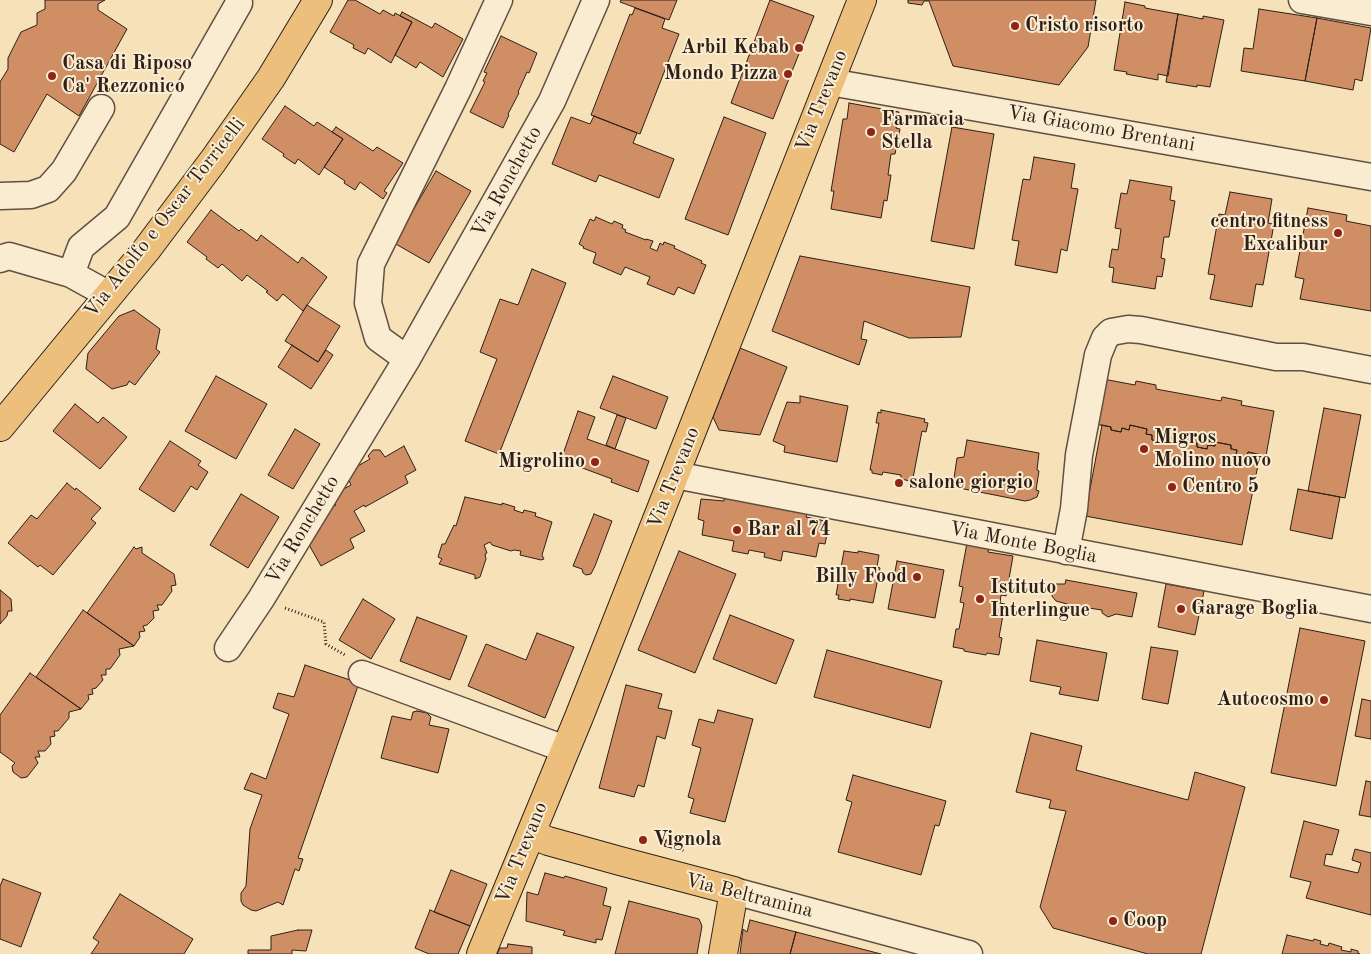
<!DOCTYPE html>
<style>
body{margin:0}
canvas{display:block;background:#f7e1b8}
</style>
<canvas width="1371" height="954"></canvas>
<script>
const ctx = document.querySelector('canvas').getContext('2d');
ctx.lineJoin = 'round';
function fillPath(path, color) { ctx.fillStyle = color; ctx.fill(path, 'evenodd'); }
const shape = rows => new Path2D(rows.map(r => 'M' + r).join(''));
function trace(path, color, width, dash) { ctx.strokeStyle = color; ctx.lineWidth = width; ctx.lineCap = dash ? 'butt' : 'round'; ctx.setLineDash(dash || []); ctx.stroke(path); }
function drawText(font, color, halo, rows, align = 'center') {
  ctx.font = font + ' "Old Standard TT",serif'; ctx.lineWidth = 4; ctx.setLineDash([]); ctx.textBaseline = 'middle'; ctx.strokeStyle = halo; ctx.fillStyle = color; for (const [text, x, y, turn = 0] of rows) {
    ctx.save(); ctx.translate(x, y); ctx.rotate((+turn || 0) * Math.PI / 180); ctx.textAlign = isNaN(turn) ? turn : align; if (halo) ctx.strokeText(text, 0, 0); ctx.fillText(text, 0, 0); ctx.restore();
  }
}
const building = shape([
 [45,0,105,0,98,4,98,10,127,29,79,116,47,94,14,152,0,144,0,82,8,69,8,58,21,32,37,25,37,13,45,9,45,0],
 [348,0,355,0,380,14,383,10,394,16,395,13,412,22,391,63,368,48,365,54,353,48,354,45,330,32,348,0],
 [621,0,677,0,669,20,620,2,621,0],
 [770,0,814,16,773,119,731,103,770,0],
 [908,0,1096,0,1088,47,1059,85,953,66,929,1,924,1,922,5,908,3,908,0],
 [1125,2,1145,6,1145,8,1178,14,1168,76,1158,74,1158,80,1126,74,1127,72,1114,70,1125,2],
 [635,8,665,19,662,28,679,34,640,134,591,115,630,14,632,15,635,8],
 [1259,9,1317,18,1305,81,1241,71,1244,48,1253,49,1259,9],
 [402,12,432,28,435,23,463,39,443,77,420,62,416,68,395,55,412,22,400,16,402,12],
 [1178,14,1203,19,1203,16,1224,20,1210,87,1197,85,1197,87,1166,82,1178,14],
 [1317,18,1371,28,1362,81,1355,79,1353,90,1305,81,1317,18],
 [501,36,537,53,529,73,527,72,518,92,519,93,508,114,509,115,503,128,470,112,485,82,483,81,487,73,484,72,501,36],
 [849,103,899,112,896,128,900,129,895,154,891,154,888,175,891,175,887,201,884,200,881,218,831,209,834,191,831,191,843,119,847,119,849,103],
 [285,106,314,126,317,122,343,139,319,175,298,159,295,164,283,156,284,154,262,139,285,106],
 [594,116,637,133,633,143,674,159,659,198,599,175,596,182,552,164,571,117,590,124,594,116],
 [724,117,766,133,728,235,685,219,724,117],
 [336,127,373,151,377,147,403,163,384,191,387,193,383,199,360,182,355,190,344,183,345,181,324,167,343,139,332,132,336,127],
 [952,127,994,134,974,249,931,241,952,127],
 [1034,157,1075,164,1071,188,1078,189,1067,251,1061,249,1057,273,1015,265,1019,241,1012,240,1023,179,1030,180,1034,157],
 [436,171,471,191,429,263,394,243,436,171],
 [1130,180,1172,187,1170,200,1175,201,1169,237,1164,237,1161,258,1165,259,1162,277,1157,276,1155,289,1112,282,1114,268,1109,267,1112,249,1118,250,1121,229,1115,228,1121,193,1127,194,1130,180],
 [1230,192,1272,199,1268,223,1274,224,1263,285,1256,284,1252,307,1210,299,1215,275,1208,274,1219,214,1225,215,1230,192],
 [1308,208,1347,215,1346,221,1371,226,1371,311,1300,299,1304,279,1295,277,1308,208],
 [211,210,239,231,241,229,257,241,261,235,298,263,302,257,327,277,303,311,283,294,277,301,266,292,268,291,247,275,242,281,222,264,218,268,206,259,207,257,187,242,211,210],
 [596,217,612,224,614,221,623,225,622,228,626,230,625,232,646,240,646,239,653,241,650,248,657,251,660,243,663,245,664,242,675,246,674,248,702,261,701,263,706,265,694,294,678,287,674,295,647,284,650,277,625,267,621,275,593,263,596,253,583,248,584,247,579,244,590,219,594,221,596,217],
 [800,256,970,287,961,337,909,338,864,321,861,339,867,340,859,365,772,331,800,256],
 [532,269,566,283,499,454,465,441,497,359,480,352,500,299,518,305,532,269],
 [307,305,340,326,318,362,285,341,307,305],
 [134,310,160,329,156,349,160,352,135,385,129,381,127,385,112,389,86,369,88,353,119,316,134,310],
 [292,345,318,362,326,350,333,355,311,389,278,367,292,345],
 [740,348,787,367,760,435,719,430,713,417,740,348],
 [216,376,267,404,236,459,185,431,216,376],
 [613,376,668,397,656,429,600,408,613,376],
 [1103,379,1135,385,1136,381,1156,385,1156,389,1221,401,1222,397,1242,401,1241,405,1274,411,1266,456,1248,452,1247,457,1236,455,1237,450,1231,449,1231,445,1215,442,1215,446,1208,445,1207,449,1197,447,1197,443,1163,437,1162,442,1152,440,1152,435,1146,434,1147,429,1130,425,1129,430,1122,428,1121,432,1111,430,1111,427,1095,424,1103,379],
 [800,396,848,406,837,462,784,452,785,446,773,441,787,402,800,403,800,396],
 [75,404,98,423,103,417,127,437,100,469,53,431,75,404],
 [1324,408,1361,415,1345,498,1308,491,1324,408],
 [881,410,925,419,924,422,928,423,926,432,922,431,913,478,911,477,910,481,901,479,901,475,883,472,882,475,872,473,872,470,870,470,879,423,876,423,878,412,881,413,881,410],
 [578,411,595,417,587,439,649,461,638,492,611,482,612,479,561,460,578,411],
 [617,415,626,418,615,449,606,445,617,415],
 [1102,425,1111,427,1111,430,1121,432,1122,428,1129,430,1130,425,1147,429,1146,434,1152,435,1152,440,1162,442,1163,437,1197,443,1197,447,1207,449,1208,445,1215,446,1215,442,1231,445,1231,449,1237,450,1236,455,1247,457,1248,452,1260,455,1242,545,1085,516,1102,425],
 [295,429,320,444,293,489,268,475,295,429],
 [967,440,1039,453,1037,470,1039,471,1036,490,1039,491,1037,497,1030,500,1025,501,964,489,957,485,954,478,957,458,964,457,967,440],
 [170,441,201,461,198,465,208,472,197,490,191,486,174,512,139,489,170,441],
 [404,446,416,470,405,476,408,483,365,507,364,505,354,511,365,531,350,539,354,548,321,566,308,543,329,509,336,505,333,501,340,491,351,485,348,478,356,467,370,459,368,456,373,450,380,450,385,457,404,446],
 [67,483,75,490,76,488,101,508,91,519,96,523,53,575,40,565,38,567,8,543,31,515,37,519,67,483],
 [1298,489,1340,497,1332,539,1290,530,1298,489],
 [241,494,279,517,248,568,210,545,241,494],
 [724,495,755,501,754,504,778,508,779,506,808,511,806,517,825,521,824,523,829,524,825,544,819,543,816,557,783,551,781,561,764,557,765,553,749,550,748,554,732,551,734,541,702,535,704,521,698,519,701,499,724,501,724,495],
 [465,497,502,505,502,503,515,507,514,510,523,513,524,510,536,513,535,516,552,522,542,555,544,559,541,560,520,555,521,551,514,550,511,551,492,545,490,542,484,545,487,553,485,554,486,559,480,577,475,579,475,575,439,564,442,559,438,557,442,544,445,544,454,525,456,526,465,497],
 [594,514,612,521,595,566,591,574,586,575,583,573,582,569,573,566,594,514],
 [967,543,989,547,988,552,1013,556,1006,596,1001,595,1000,603,1005,604,999,637,1002,638,999,655,987,653,986,655,964,651,964,649,953,647,956,629,959,629,964,603,960,602,963,587,959,586,967,543],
 [134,547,136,549,142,547,142,553,174,574,176,585,171,586,172,591,162,605,157,605,159,610,153,611,154,618,147,625,143,626,145,631,139,632,140,637,134,646,87,613,134,547],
 [679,551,736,574,695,673,638,650,679,551],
 [844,551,858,553,858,551,879,555,877,567,880,568,873,603,850,599,850,601,838,599,839,595,836,595,844,551],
 [897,561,944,570,935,618,888,609,897,561],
 [1066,580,1137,593,1132,617,1116,614,1108,617,1102,613,1102,610,1082,607,1079,609,1073,609,1067,604,1056,601,1052,596,1052,588,1056,584,1065,584,1066,580],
 [1166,584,1204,591,1195,635,1158,627,1166,584],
 [0,590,11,599,12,611,8,611,7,616,0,624,0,590],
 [363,599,395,619,371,659,339,640,363,599],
 [83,610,134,646,119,649,120,655,110,669,106,669,106,675,101,675,103,680,96,688,92,689,93,694,88,695,89,699,81,709,36,677,83,610],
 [730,615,794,640,776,684,713,659,730,615],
 [417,617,467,636,450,680,400,661,417,617],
 [1300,628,1365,641,1336,786,1271,773,1300,628],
 [537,633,574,647,545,718,468,686,486,644,526,660,537,633],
 [1037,640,1107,653,1098,701,1059,694,1061,687,1030,681,1037,640],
 [1151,647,1178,651,1168,704,1142,699,1151,647],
 [827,650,942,681,930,728,814,697,827,650],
 [305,665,359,683,298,858,303,859,299,871,295,869,283,905,278,902,256,911,251,910,243,905,241,901,241,893,246,886,250,829,262,795,244,789,251,773,266,779,289,714,273,708,278,693,294,697,305,665],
 [30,673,81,709,69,712,69,718,58,731,54,731,55,736,50,737,51,744,45,751,38,751,40,757,35,757,38,763,27,777,21,778,13,772,12,766,15,763,0,752,0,715,30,673],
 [626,685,662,694,658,708,672,711,665,739,657,736,644,787,638,785,634,797,599,788,626,685],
 [1362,699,1371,701,1371,739,1355,736,1362,699],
 [718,710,753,719,725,822,690,813,694,799,688,797,701,748,692,745,699,719,714,723,718,710],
 [417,711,427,713,431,717,429,725,449,729,438,773,381,758,392,716,411,720,413,712,417,711],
 [1031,733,1082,746,1076,770,1188,800,1195,772,1245,787,1201,954,1148,954,1053,928,1040,907,1066,811,1049,808,1051,800,1016,792,1031,733],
 [853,775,946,801,939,826,935,825,921,875,838,852,852,802,846,800,853,775],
 [1366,781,1371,782,1371,817,1359,815,1366,781],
 [1304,821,1339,830,1332,855,1326,854,1324,865,1358,873,1361,863,1352,860,1355,849,1371,853,1371,915,1306,898,1311,882,1290,877,1304,821],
 [666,840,684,845,683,851,664,846,666,840],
 [451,870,487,884,470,926,434,912,451,870],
 [545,873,564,878,565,876,607,888,603,905,611,907,602,940,596,939,596,943,563,935,565,931,526,921,527,892,538,895,545,873],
 [3,879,41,893,21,947,0,939,0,886,3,879],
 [120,894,193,939,184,954,91,954,99,942,93,938,120,894],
 [629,901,699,919,702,926,697,954,615,954,629,901],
 [430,910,470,926,458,954,429,954,415,948,430,910],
 [750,920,796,932,790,954,740,954,743,929,747,932,750,920],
 [298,930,312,930,306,951,292,950,292,954,248,954,248,950,271,950,271,936,298,930],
 [796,932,881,954,790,954,796,932],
 [1287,935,1313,941,1314,939,1321,941,1320,944,1328,946,1329,943,1342,947,1341,950,1351,952,1351,949,1358,951,1358,953,1360,954,1282,954,1287,935],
 [508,944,532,947,532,954,497,954,500,948,507,948,508,944]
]);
fillPath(building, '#d08e65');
trace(building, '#2e2019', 1);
const minor = shape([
 [1302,0,1371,12],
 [830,82,1371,177],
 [0,196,31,195,48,189,64,171,101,108],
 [0,259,9,256,71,274,109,295],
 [71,274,81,247,117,217,239,3],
 [407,359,378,338,368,303,371,264,458,89,499,0],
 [675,475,1371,609],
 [1066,551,1074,509,1079,455,1098,355,1105,338,1111,332,1128,329,1141,330,1276,357,1303,357,1371,370],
 [228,648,261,599,407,359,552,101,596,0],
 [362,674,565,749],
 [734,891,969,954]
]);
const major = shape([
 [0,427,147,249,213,161,271,78,318,0],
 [531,834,548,841,620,861,734,891,723,954],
 [481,954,579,717,862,0]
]);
trace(minor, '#605041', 29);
trace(major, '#2e2019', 30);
trace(shape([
 [285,608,324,622,326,644,345,655]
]), '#2e2019', 3, [1, 2.5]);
trace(minor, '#faecd1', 26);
trace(major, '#ecc07c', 28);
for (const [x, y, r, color] of [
 [1015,26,5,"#8f2418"],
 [799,48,5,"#8f2418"],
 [788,74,5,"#8f2418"],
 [52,76,5,"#8f2418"],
 [871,132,5,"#8f2418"],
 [1338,233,5,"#8f2418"],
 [1144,449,5,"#8f2418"],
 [595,462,5,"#8f2418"],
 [899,483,5,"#8f2418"],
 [1172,487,5,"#8f2418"],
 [737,530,5,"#8f2418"],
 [917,577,5,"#8f2418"],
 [980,599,5,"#8f2418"],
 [1181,609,5,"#8f2418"],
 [1324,700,5,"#8f2418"],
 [643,840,5,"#8f2418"],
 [1113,921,5,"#8f2418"]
]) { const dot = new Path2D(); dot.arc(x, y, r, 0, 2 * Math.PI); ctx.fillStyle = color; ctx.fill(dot); trace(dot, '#faecd1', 2); }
drawText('bold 20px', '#2e2019', '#faecd1', [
 ["Cristo risorto",1025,26],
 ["Arbil Kebab",789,48,"right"],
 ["Casa di Riposo",62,64],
 ["Ca' Rezzonico",62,87],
 ["Mondo Pizza",778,74,"right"],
 ["Farmacia",881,120],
 ["Stella",881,143],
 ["centro fitness",1328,222,"right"],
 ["Excalibur",1328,245,"right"],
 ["Migros",1154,438],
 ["Molino nuovo",1154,461],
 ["Migrolino",585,462,"right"],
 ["salone giorgio",909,483],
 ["Centro 5",1182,487],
 ["Bar al 74",747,530],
 ["Billy Food",907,577,"right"],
 ["Istituto",990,588],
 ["Interlingue",990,611],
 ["Garage Boglia",1191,609],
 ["Autocosmo",1314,700,"right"],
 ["Vignola",653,840],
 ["Coop",1123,921]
], 'left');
drawText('20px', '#2e2019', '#faecd1', [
 ["Via Trevano",822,101,-68],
 ["Via Giacomo Brentani",1101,129,10],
 ["Via Ronchetto",507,182,-61],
 ["Via Adolfo e Oscar Torricelli",165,218,-52],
 ["Via Trevano",674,478,-68],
 ["Via Ronchetto",303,530,-59],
 ["Via Monte Boglia",1023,543,11],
 ["Via Trevano",522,853,-68],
 ["Via Beltramina",749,896,14]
]);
</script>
